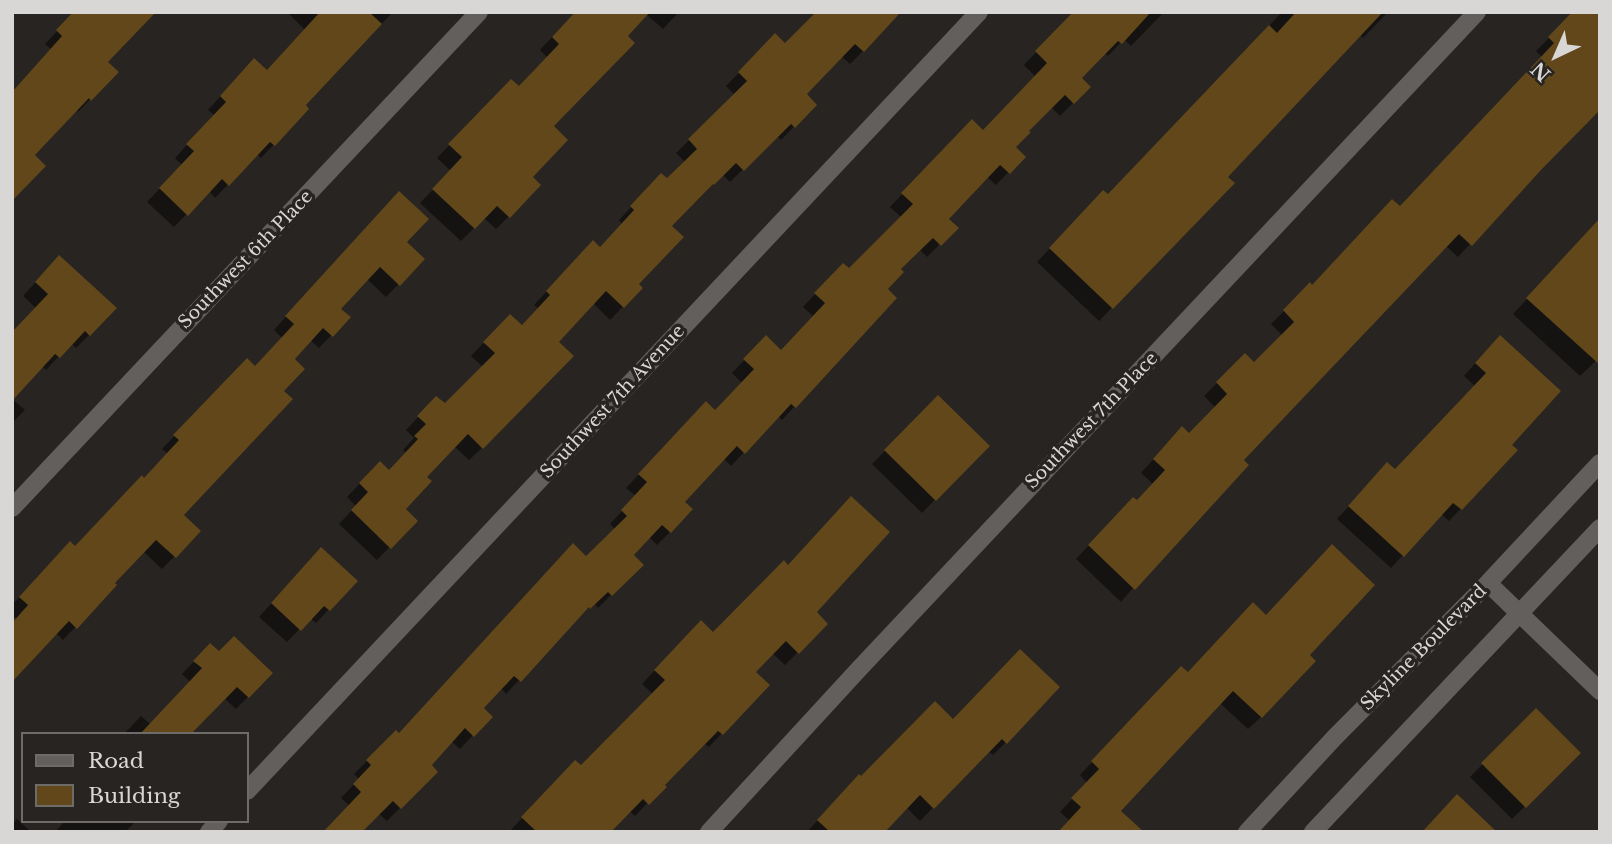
<!DOCTYPE html>
<style>
body{margin:0}
#map{position:relative;width:1612px;height:844px;overflow:hidden;background:#272421;font-family:"Libre Baskerville",serif}
canvas{display:block}
.frame{position:absolute;inset:0;border:14px solid #d9d7d5;pointer-events:none}
.legend{position:absolute;left:21px;top:732px;width:228px;height:91px;box-sizing:border-box;background:#272421;border:2px solid #6e6c69;margin:0;padding:9px 12px;list-style:none;font-size:21px;color:#d9d7d5}
.legend li{display:flex;align-items:center;gap:14px;height:35px}
.legend b{width:35px;border:2px solid #6e6c69}
.north{position:absolute;left:1521px;top:21px;width:70px;height:70px;-webkit-text-stroke:5px #272421;paint-order:stroke;rotate:224deg;font-size:19px;font-weight:700;line-height:28px;text-align:center;color:#d9d7d5}
.north::after{content:'';display:block;margin:auto;width:24px;height:32px;background:#d9d7d5;clip-path:polygon(50% 0,100% 100%,50% 72%,0 100%)}
</style>
<div id="map">
<canvas width="1612" height="844"></canvas>
<div class="frame"></div>
<ul class="legend">
<li><b style="height:9px;background:#635f5c"></b>Road</li>
<li><b style="height:19px;background:#614719"></b>Building</li>
</ul>
<div class="north">N</div>
</div>
<script>
const ctx = document.querySelector('canvas').getContext('2d');
ctx.lineJoin = 'round';
function fillPath(path, color) { ctx.fillStyle = color; ctx.fill(path, 'evenodd'); }
const shape = rows => new Path2D(rows.map(r => 'M' + r).join(''));
function trace(path, color, width, dash) { ctx.strokeStyle = color; ctx.lineWidth = width; ctx.lineCap = dash ? 'butt' : 'round'; ctx.setLineDash(dash || []); ctx.stroke(path); }
function drawText(font, color, halo, rows, align = 'center') {
  ctx.font = font + ' "Libre Baskerville",serif'; ctx.lineWidth = 7; ctx.setLineDash([]); ctx.textBaseline = 'middle'; ctx.strokeStyle = halo; ctx.fillStyle = color; for (const [text, x, y, turn = 0] of rows) {
    ctx.save(); ctx.translate(x, y); ctx.rotate((+turn || 0) * Math.PI / 180); ctx.textAlign = isNaN(turn) ? turn : align; if (halo) ctx.strokeText(text, 0, 0); ctx.fillText(text, 0, 0); ctx.restore();
  }
}
fillPath(shape([
 [75,12,105,62,116,72,78,112,76,109,32,155,12,198,51,49,45,44],
 [287,12,393,12,303,105,307,109,261,158,257,154,215,198,209,191,174,227,147,202,182,165,175,158,214,115,208,110,241,74,266,72,305,30],
 [575,12,679,12,663,29,646,14,551,126,530,177,509,216,496,229,484,218,461,241,420,203,451,171,437,158,511,81,518,88,548,58,540,50],
 [821,12,863,51,850,64,841,56,804,94,815,105,781,140,777,136,730,182,722,174,670,227,636,284,641,288,610,320,593,303,556,342,482,448,469,460,454,446,425,477,403,509,415,521,377,560,339,524,356,506,347,497,367,476,389,472,406,453,403,450,414,438,406,430,436,398,445,406,483,367,471,356,497,329,521,327,539,309,534,305,580,256,599,249,622,224,619,220,649,188,667,181,686,163,676,153,735,95,726,86,775,36,785,46],
 [1074,12,1162,14,1131,46,1124,39,1108,56,1104,52,1080,78,1089,87,1060,116,1051,107,1013,147,1023,157,996,185,986,176,947,219,956,228,927,257,919,249,899,269,794,407,782,420,778,416,731,466,723,458,682,502,691,509,670,532,657,545,649,537,632,555,641,565,598,608,594,603,575,620,506,694,501,688,482,708,490,717,460,749,451,741,429,765,436,772,387,821,378,813,350,806,341,798,359,779,354,774,396,732,398,735,616,530,610,524,636,496,626,488,693,417,715,412,742,383,732,373,766,338,781,352,814,317,803,307,843,265,849,271,902,218,890,207,972,122,983,132,1036,77,1024,65],
 [1282,12,1388,12,1363,38,1360,34,1226,177,1233,183,1099,321,1037,262,1091,205,1108,197],
 [1575,12,1470,244,1458,257,1446,246,1241,460,1121,602,1076,559,1120,512,1136,502,1153,484,1141,473,1169,442,1189,435,1216,408,1204,396,1245,355,1254,364,1283,336,1271,324,1310,285,1312,287,1399,208,1542,57,1536,51],
 [386,206,405,242,423,259,386,297,367,279,339,309,349,317,319,348,310,340,292,359,282,391,182,515,199,531,162,569,143,551,113,583,115,585,63,640,56,633,17,619,12,615,12,605,58,556,75,548,144,480,168,454,162,449,247,360,255,368,282,338,274,330],
 [1600,220,1600,357,1580,376,1513,314],
 [46,271,89,335,76,348,71,343,46,370,42,366,36,308,23,296],
 [1488,349,1510,445,1516,450,1449,521,1441,514,1391,568,1337,519,1375,477,1395,472,1475,386,1464,376],
 [938,398,987,446,922,513,872,464],
 [12,399,25,410,12,423],
 [308,563,355,581,316,623,310,618,287,642,259,617],
 [814,613,826,624,785,665,772,653,754,672,767,685,709,747,704,743,635,816,629,811,610,832,510,831,562,775,581,768,653,694,642,684,688,635,713,634],
 [210,645,219,653,271,673,236,709,224,698,189,734,124,734,141,716,150,724,190,682,182,674],
 [1307,656,1261,717,1248,729,1220,703,1070,821,1060,812,1087,783,1080,775,1168,681,1188,674],
 [1007,664,1006,742,993,755,988,751,920,821,906,807,883,832,807,832,846,789,953,721],
 [1536,710,1579,753,1512,819,1470,777],
 [17,819,31,832,12,832,12,824],
 [65,821,136,821,125,832,55,832]
]), '#0007');
fillPath(shape([
 [73,12,156,12,108,62,119,72,91,101,89,98,35,155,46,166,12,201,12,92,62,36,56,30],
 [320,12,369,12,382,24,306,105,309,109,275,146,270,142,229,186,222,179,188,216,159,188,194,151,186,144,226,102,220,96,254,58,267,70],
 [575,12,650,12,628,36,635,43,554,126,568,140,533,177,541,185,510,218,497,206,475,229,432,189,462,157,448,144,511,79,519,86,559,44,552,37],
 [816,12,901,12,864,52,855,44,807,94,817,105,795,128,791,124,744,171,736,163,714,185,713,184,672,226,684,237,639,284,643,288,624,308,606,291,559,342,574,356,483,449,468,434,427,477,432,481,406,509,418,521,391,549,351,510,368,492,359,483,380,461,389,470,418,439,414,436,426,424,417,416,436,396,445,403,495,353,483,342,510,314,522,325,550,295,546,291,593,240,600,247,634,210,630,206,661,173,667,178,697,149,688,139,747,81,738,72,775,33,785,43],
 [1073,12,1151,12,1122,44,1118,41,1082,78,1091,87,1074,104,1065,95,1029,131,1031,132,1016,147,1026,157,1010,174,1000,165,965,202,949,219,959,228,941,246,933,238,901,269,904,272,888,289,897,298,796,408,791,404,745,454,737,446,685,502,693,509,671,533,662,525,634,555,644,565,612,596,608,592,590,609,589,607,521,682,514,676,484,708,493,717,474,737,465,728,432,765,438,772,401,809,393,801,362,832,323,832,361,792,353,784,371,765,366,760,396,730,399,733,573,543,586,556,627,516,621,510,647,482,638,474,706,401,715,410,754,369,743,359,766,335,781,350,825,303,814,293,843,263,849,268,913,204,901,193,972,119,983,130,1047,63,1035,51],
 [1296,12,1383,12,1228,177,1235,183,1113,309,1049,248,1103,190,1108,194,1269,25,1277,33],
 [1572,12,1600,12,1600,110,1541,170,1472,246,1459,234,1244,460,1249,465,1135,590,1088,545,1133,497,1137,500,1165,470,1153,459,1182,426,1189,433,1227,394,1216,382,1245,353,1254,362,1294,322,1283,310,1310,282,1312,285,1392,199,1400,206,1554,43,1548,37],
 [399,191,429,219,407,242,425,259,400,286,380,267,341,309,351,317,333,337,323,328,295,359,305,369,284,391,293,399,184,515,201,531,176,558,156,540,115,583,117,585,77,629,69,621,12,682,12,623,28,605,19,597,70,541,75,546,142,475,144,478,179,440,173,435,247,358,255,366,294,324,285,316],
 [1600,218,1600,365,1526,298],
 [59,255,117,308,90,336,85,331,60,358,55,354,12,401,12,332,48,294,35,282],
 [1500,335,1561,391,1512,445,1518,450,1462,510,1453,503,1404,557,1348,506,1387,462,1395,469,1486,373,1475,363],
 [938,395,990,446,936,501,884,450],
 [851,496,890,532,817,612,828,624,799,654,786,641,756,672,770,685,723,735,718,731,665,785,667,787,649,805,643,799,611,832,537,832,521,817,575,760,581,765,665,680,654,670,701,620,713,632,784,560,788,565],
 [1332,544,1375,585,1310,655,1316,661,1262,718,1233,691,1121,811,1144,832,1058,832,1081,807,1071,798,1099,769,1091,761,1181,666,1188,672,1253,602,1266,615],
 [321,547,358,581,330,611,324,606,301,631,271,603],
 [234,636,273,673,249,698,237,687,191,734,140,734,202,668,193,661,210,643,219,651],
 [1020,649,1060,687,1007,744,1002,739,934,809,920,795,885,832,830,832,817,820,859,774,861,776,935,701,953,719],
 [1536,708,1581,753,1526,808,1481,763],
 [1457,794,1497,832,1422,832]
]), '#614719');
trace(shape([
 [12,508,479,12],
 [1519,613,1600,691],
 [247,791,979,12],
 [209,832,219,821],
 [709,832,859,669,1477,12]
]), '#635f5c', 18);
trace(shape([
 [1488,583,1519,613],
 [1247,832,1335,737,1488,583,1600,463],
 [1313,832,1600,528]
]), '#635f5c', 18);
drawText('18px', '#d9d7d5', '#272421', [
 ["Southwest 6th Place",246,260,-46],
 ["Southwest 7th Avenue",613,402,-47],
 ["Southwest 7th Place",1092,421,-46],
 ["Skyline Boulevard",1424,648,-45]
]);
</script>
